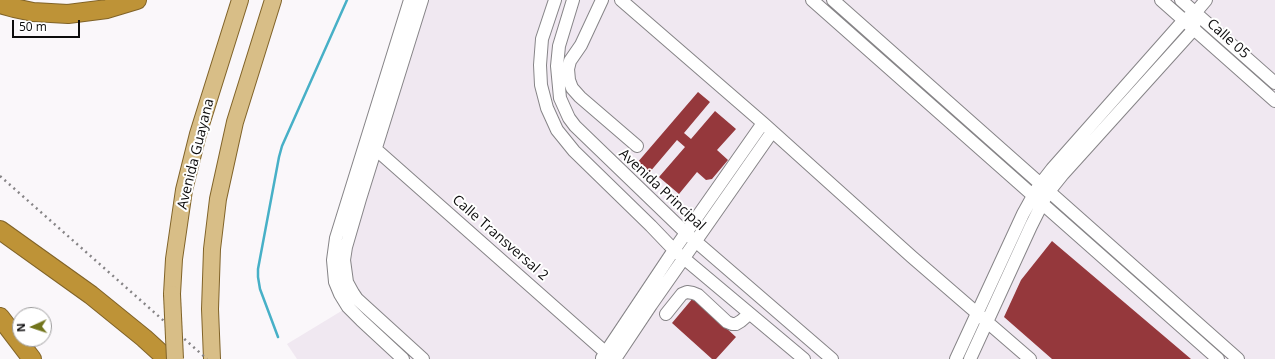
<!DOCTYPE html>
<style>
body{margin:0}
#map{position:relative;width:1275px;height:359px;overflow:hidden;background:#faf7fa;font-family:"Open Sans",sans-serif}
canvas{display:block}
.north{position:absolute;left:12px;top:307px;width:40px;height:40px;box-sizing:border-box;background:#fff;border:1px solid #9e9d9e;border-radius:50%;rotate:267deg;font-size:11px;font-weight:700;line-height:16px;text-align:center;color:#0c0b0c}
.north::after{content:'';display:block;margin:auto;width:14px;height:18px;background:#72751c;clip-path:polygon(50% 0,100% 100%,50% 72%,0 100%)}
.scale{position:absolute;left:12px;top:20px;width:68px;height:18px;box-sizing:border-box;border:2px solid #0c0b0c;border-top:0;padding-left:5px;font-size:12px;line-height:14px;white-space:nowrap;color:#0c0b0c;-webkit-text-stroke:3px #fff;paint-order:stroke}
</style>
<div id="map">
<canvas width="1275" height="359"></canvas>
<div class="north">N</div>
<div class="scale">50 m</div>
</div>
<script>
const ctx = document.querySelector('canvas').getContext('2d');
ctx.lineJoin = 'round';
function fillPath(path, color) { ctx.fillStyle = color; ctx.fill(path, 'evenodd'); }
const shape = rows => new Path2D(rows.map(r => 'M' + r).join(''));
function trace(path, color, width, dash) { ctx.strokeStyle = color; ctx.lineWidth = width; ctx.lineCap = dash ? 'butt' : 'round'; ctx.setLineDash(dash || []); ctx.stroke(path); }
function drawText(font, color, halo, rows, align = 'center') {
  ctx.font = font + ' "Open Sans",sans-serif'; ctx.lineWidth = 4; ctx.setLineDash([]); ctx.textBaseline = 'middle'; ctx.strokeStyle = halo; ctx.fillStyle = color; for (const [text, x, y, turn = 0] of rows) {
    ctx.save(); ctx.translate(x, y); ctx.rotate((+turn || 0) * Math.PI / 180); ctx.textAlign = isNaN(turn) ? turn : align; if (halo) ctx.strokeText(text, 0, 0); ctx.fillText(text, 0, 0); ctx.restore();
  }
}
fillPath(shape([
 [410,0,1275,0,1275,359,297,359,287,344,348,307,333,268]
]), '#f0e8f1');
trace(shape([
 [278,337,260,289,258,277,258,269,279,157,282,146,347,0]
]), '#47b0c7', 2.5);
fillPath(shape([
 [698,92,710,102,684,133,691,139,715,111,736,129,717,150,728,160,712,179,706,180,697,172,679,194,659,177,685,147,677,140,649,173,637,163],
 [1052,241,1191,359,1052,359,1004,317,1021,280],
 [693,298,736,337,716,359,712,359,672,323]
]), '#95383c');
const minor = shape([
 [422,0,360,199,346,247,344,260,347,282,353,293,357,299,423,359],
 [555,0,542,39,540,65,541,85,547,108,557,130,574,151,651,226,674,250,804,359],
 [573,0,559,46,557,66,560,98,569,118,575,126,686,233,832,359],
 [602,0,581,45,570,61,568,69,569,80,572,88,580,97,637,146],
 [621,0,763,123,912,257,1030,359],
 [812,0,1218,359],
 [833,0,1238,359],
 [1161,0,1275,101],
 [1181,0,1275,83],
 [371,145,613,359],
 [666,314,682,294,687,292,693,293,698,295,727,322,732,324,736,324,741,321,749,314],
 [602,358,674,250,763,123],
 [403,359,361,320,348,307,340,294,335,282,333,260,336,238,410,0],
 [615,359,651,305,772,132],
 [956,359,1023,214,1038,187,1052,169,1184,20,1195,13,1206,0],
 [970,359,1031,226,1047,194,1063,174,1194,29,1195,13]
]);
const major = shape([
 [172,294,174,259,184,190,198,134,240,0],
 [212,359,210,309,212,249,218,199,235,122,273,0]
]);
const highway = shape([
 [0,4,14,8,33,12,68,14,107,9,137,0],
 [0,230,91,295,144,338,167,359],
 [0,317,32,359]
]);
trace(minor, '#868487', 14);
trace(major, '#806328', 18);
trace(highway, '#806328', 20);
trace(minor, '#fff', 12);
trace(major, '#d8be87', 16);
trace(highway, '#be9337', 18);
trace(shape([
 [0,176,207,359]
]), '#868486', 2.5, [2, 4]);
const majorBridge = shape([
 [172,294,175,359]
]);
trace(majorBridge, '#806328', 18, []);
trace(majorBridge, '#d8be87', 16);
drawText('14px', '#0c0b0c', '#fff', [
 ["Calle 05",1228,39,42],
 ["Avenida Guayana",196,154,-76],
 ["Avenida Principal",662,190,43],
 ["Calle Transversal 2",500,238,41]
]);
</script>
